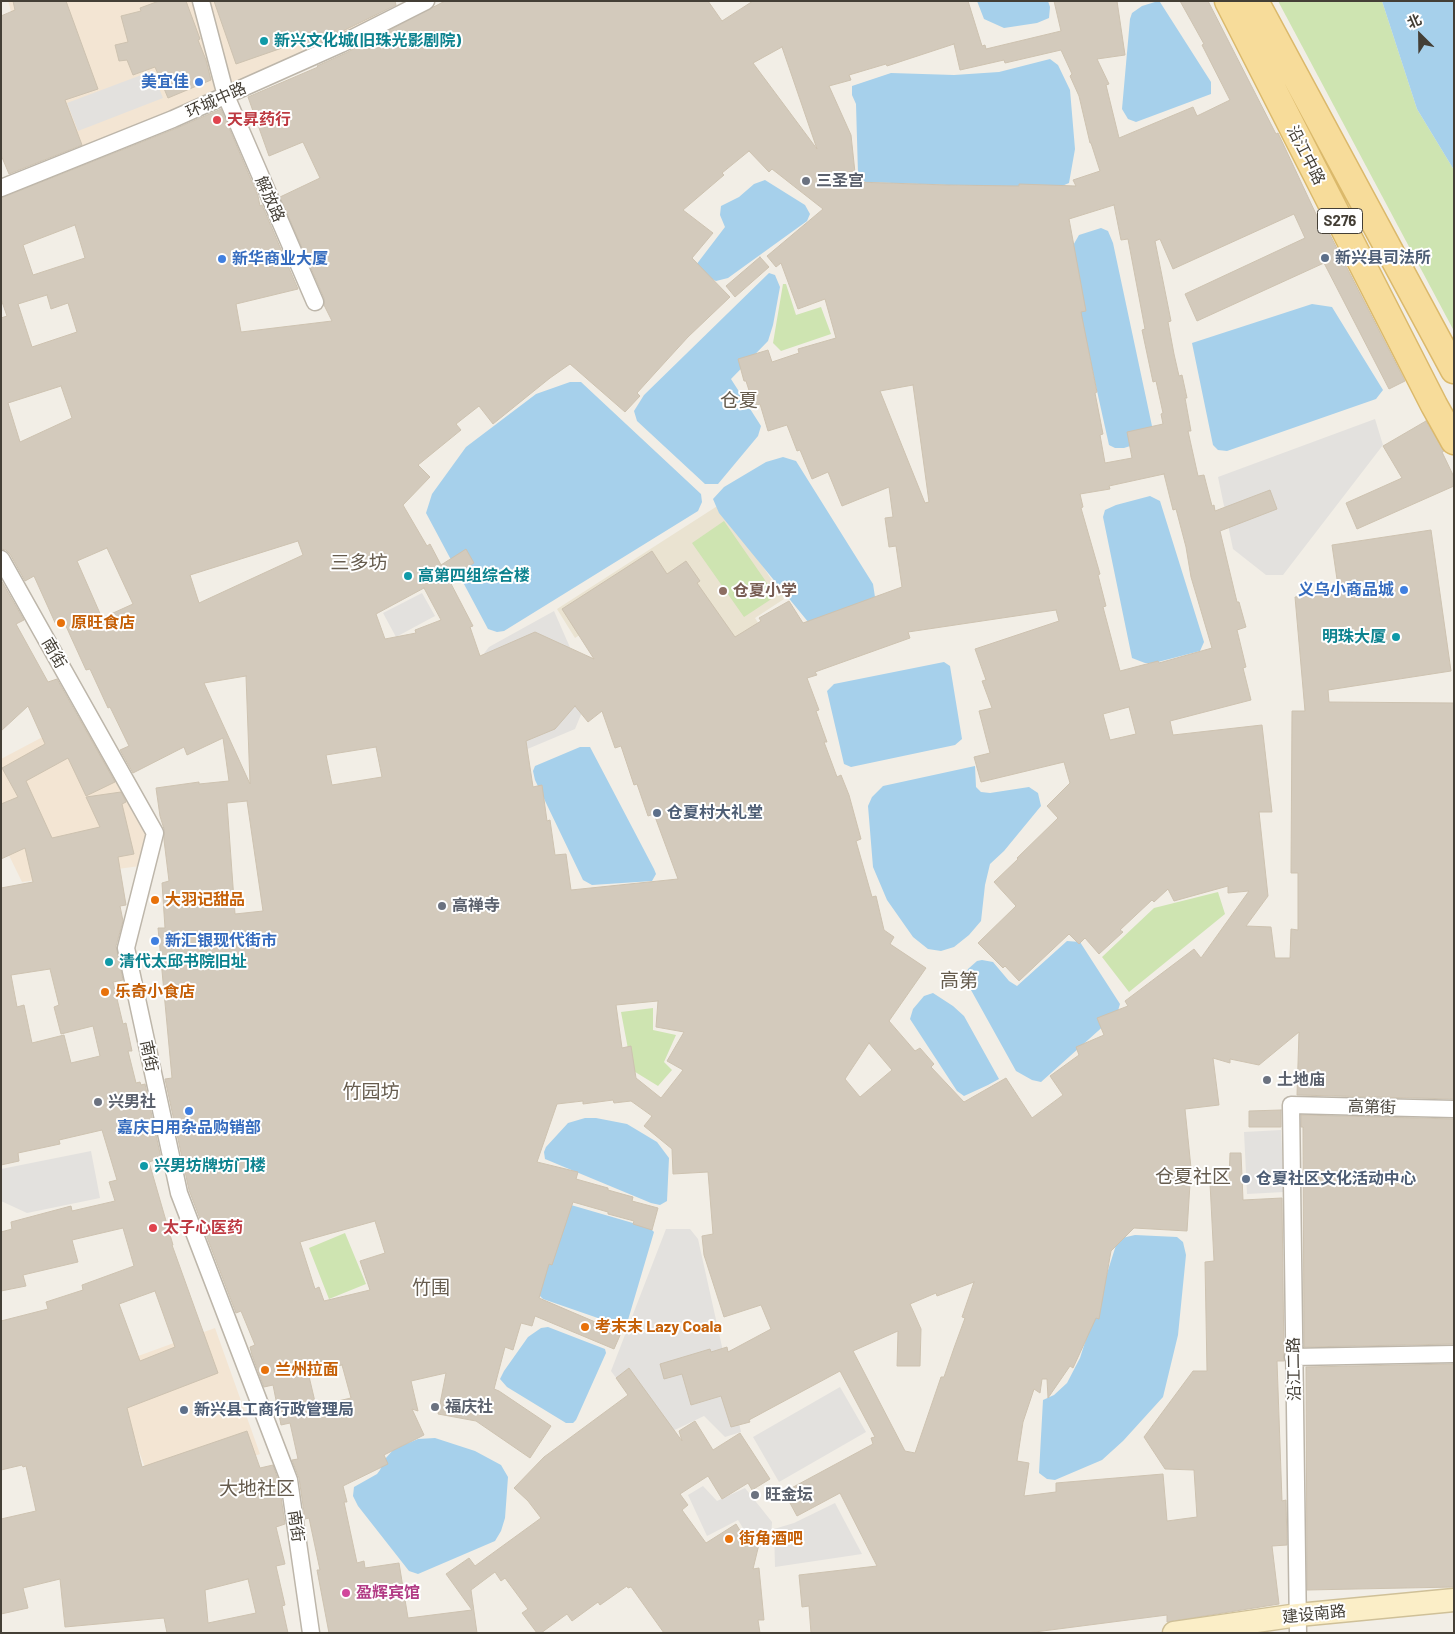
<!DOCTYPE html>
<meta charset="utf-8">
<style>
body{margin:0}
#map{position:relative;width:1455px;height:1634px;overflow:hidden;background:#f2eee6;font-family:Barlow,"Noto Sans SC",sans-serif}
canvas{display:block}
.frame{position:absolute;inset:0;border:2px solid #443f36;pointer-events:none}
.north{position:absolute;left:1395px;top:10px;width:50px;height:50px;-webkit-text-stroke:4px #fff;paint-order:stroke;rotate:337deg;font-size:14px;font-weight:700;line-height:20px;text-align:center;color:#443f36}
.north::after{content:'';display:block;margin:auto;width:18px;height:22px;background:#443f36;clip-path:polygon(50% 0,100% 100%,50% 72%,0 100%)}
</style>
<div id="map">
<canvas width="1455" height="1634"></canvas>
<div class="frame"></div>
<div class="north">北</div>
</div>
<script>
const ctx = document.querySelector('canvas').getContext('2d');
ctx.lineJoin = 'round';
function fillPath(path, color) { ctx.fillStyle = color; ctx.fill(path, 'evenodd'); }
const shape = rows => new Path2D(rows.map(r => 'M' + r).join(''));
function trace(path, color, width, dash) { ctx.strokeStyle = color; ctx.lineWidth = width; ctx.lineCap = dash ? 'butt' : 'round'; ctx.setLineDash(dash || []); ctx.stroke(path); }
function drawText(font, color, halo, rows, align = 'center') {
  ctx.font = font + ' Barlow,"Noto Sans SC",sans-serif'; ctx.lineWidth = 4; ctx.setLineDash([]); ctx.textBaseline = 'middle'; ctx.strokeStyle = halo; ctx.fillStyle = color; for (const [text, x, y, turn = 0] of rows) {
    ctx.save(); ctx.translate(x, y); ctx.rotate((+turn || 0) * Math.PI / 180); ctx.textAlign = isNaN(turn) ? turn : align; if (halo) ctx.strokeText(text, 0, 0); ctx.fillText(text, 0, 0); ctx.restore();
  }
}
fillPath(shape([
 [8,1,373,1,382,24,83,156,15,25],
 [88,713,155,833,147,865,22,882,1,839,1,759],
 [215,1328,260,1454,154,1492,108,1367]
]), '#f3e5d3');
fillPath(shape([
 [722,503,784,599,755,618,767,637,716,669,661,583,575,638,557,609]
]), '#eae3d1');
fillPath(shape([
 [1278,1,1382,1,1417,109,1454,170,1454,331],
 [783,284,786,284,796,315,821,307,831,334,781,351,773,343],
 [724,521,776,596,744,617,692,543],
 [1218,892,1225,914,1129,992,1102,957,1154,908],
 [653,1008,653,1030,676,1035,664,1062,672,1070,658,1086,632,1070,621,1012],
 [345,1233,366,1284,329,1299,309,1248]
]), '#cee4b1');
fillPath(shape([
 [152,71,163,98,78,131,67,103],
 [1375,419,1383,445,1283,575,1266,575,1233,549,1218,477],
 [422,593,435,616,396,637,383,613],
 [554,611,590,693,575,729,518,753,471,670,489,647],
 [1281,1130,1284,1192,1247,1194,1244,1132],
 [91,1151,100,1198,27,1213,1,1201,1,1169],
 [666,1229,690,1229,698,1239,741,1432,725,1437,704,1416,660,1437,611,1371],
 [840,1387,866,1432,779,1482,753,1437],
 [703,1486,717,1501,745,1488,772,1522,771,1539,748,1536,738,1520,707,1536,688,1495],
 [835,1503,862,1554,775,1567,774,1529,794,1523]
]), '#e3e1de');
fillPath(shape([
 [977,1,1048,1,1050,7,1049,18,1037,23,1004,28,984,19],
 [1382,1,1454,1,1454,170,1417,109],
 [1155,2,1160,2,1211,82,1211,94,1136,122,1128,119,1122,109,1130,19,1132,13,1142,6],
 [1050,59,1058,65,1070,90,1075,149,1069,183,1055,189,865,182,858,174,856,104,852,95,852,86,891,73,954,75,999,72],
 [765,180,805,205,810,214,807,221,728,278,716,281,707,277,696,265,725,227,720,215,721,206,739,197,754,184],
 [1101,228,1108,231,1113,243,1152,426,1152,439,1124,448,1115,448,1109,445,1067,256,1079,235],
 [769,273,775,275,780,287,773,325,768,341,731,379,761,426,758,436,718,484,705,484,637,421,634,411,644,395],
 [1312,304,1332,307,1383,390,1376,399,1227,451,1218,450,1213,445,1192,343],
 [570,382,581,382,701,494,702,502,698,511,504,631,497,632,488,629,426,513,432,494,466,447,536,394],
 [783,457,796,461,873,584,875,597,821,624,809,623,719,513,713,499,724,487,766,462],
 [1150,496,1160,501,1204,642,1200,651,1154,663,1145,663,1132,658,1103,517,1105,510,1116,505],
 [944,662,950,666,962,739,955,745,851,767,844,764,827,691,834,684],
 [580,747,590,747,654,869,656,874,652,881,592,885,583,880,535,780,533,771,535,766],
 [975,766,976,787,981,792,990,793,1029,787,1038,793,1041,806,1004,851,990,864,985,885,981,921,969,935,954,947,941,951,928,949,913,937,887,900,873,867,868,806,872,797,883,786],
 [1067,941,1080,942,1120,1004,1117,1014,1041,1082,1032,1080,1016,1071,966,981,966,974,968,969,977,961,982,960,993,962,1009,981,1017,986],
 [933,993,953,1006,964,1016,999,1079,988,1085,964,1096,957,1091,910,1019,913,1009,924,996],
 [585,1118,596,1118,627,1124,657,1142,669,1158,667,1201,660,1205,651,1203,545,1159,544,1152,546,1147,568,1123],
 [571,1205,650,1228,654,1232,628,1320,618,1325,543,1299,539,1295,545,1267],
 [1135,1235,1177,1237,1183,1242,1186,1255,1178,1335,1163,1397,1123,1441,1102,1460,1055,1480,1047,1479,1039,1473,1043,1400,1054,1395,1067,1383,1080,1358,1117,1242,1122,1238],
 [548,1327,605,1349,606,1353,576,1420,573,1423,566,1423,507,1387,500,1379,504,1371,528,1337,541,1328],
 [435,1438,475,1451,501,1465,508,1477,505,1518,501,1531,495,1541,418,1574,409,1571,358,1506,353,1496,354,1487,377,1474,380,1470,385,1459,394,1449,418,1439]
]), '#a6d0eb');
const building = shape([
 [13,1,66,1,98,89,65,100,82,145,9,174,1,155,1,16,15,10,13,1],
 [159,1,186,1,200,39,198,40,206,60,211,80,168,98,155,67,133,75,127,60,119,61,115,45,128,42,121,16,141,11,140,8,159,1],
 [214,1,395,1,396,5,308,48,305,40,236,64,214,1],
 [445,1,708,1,722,21,753,1,968,1,982,46,985,45,986,49,1061,31,1054,1,1117,1,1125,55,1097,59,1109,84,1106,85,1119,138,1193,107,1197,116,1230,100,1202,45,1204,44,1180,1,1208,1,1276,134,1278,133,1323,229,1326,227,1405,381,1389,389,1324,263,1197,321,1185,294,1305,238,1294,214,1173,269,1160,239,1155,241,1171,321,1168,322,1174,354,1179,376,1182,375,1187,398,1185,398,1191,431,1188,431,1198,476,1204,475,1212,506,1214,505,1215,511,1270,490,1277,509,1220,531,1237,602,1239,602,1246,627,1237,630,1246,667,1243,668,1251,700,1170,721,1173,735,1262,725,1272,812,1259,812,1268,896,1246,926,1271,927,1275,958,1290,958,1291,929,1298,930,1298,873,1291,873,1292,711,1305,711,1295,597,1339,593,1332,545,1431,530,1451,671,1328,690,1329,702,1454,703,1454,1099,1297,1095,1299,1032,1259,1065,1230,1059,1230,1063,1213,1058,1219,1105,1185,1109,1191,1168,1187,1231,1134,1228,1111,1251,1099,1319,1096,1318,1073,1368,1070,1366,1048,1398,1047,1379,1042,1379,1040,1393,1034,1389,1023,1422,1017,1461,1029,1463,1024,1496,1056,1492,1056,1483,1163,1474,1167,1521,1197,1517,1194,1470,1165,1469,1144,1437,1193,1371,1207,1371,1205,1262,1214,1261,1210,1183,1229,1182,1230,1153,1241,1153,1243,1200,1282,1198,1284,1361,1277,1361,1282,1501,1286,1500,1287,1545,1272,1546,1279,1604,1167,1622,1167,1615,1027,1633,811,1633,809,1606,802,1607,799,1575,877,1566,840,1493,797,1516,784,1492,873,1444,871,1438,875,1437,840,1371,749,1420,750,1422,731,1427,721,1396,691,1405,682,1374,664,1379,660,1364,710,1349,711,1352,727,1347,728,1352,771,1329,761,1305,724,1317,704,1255,702,1236,713,1234,708,1172,673,1174,672,1149,644,1126,652,1116,631,1101,614,1103,613,1100,583,1104,583,1101,557,1104,537,1162,578,1172,576,1179,608,1188,608,1190,633,1197,632,1201,658,1208,652,1230,633,1224,634,1221,608,1214,608,1212,573,1202,552,1265,549,1264,539,1298,621,1333,614,1349,535,1316,532,1326,521,1323,513,1350,505,1347,494,1389,499,1391,551,1426,530,1458,476,1421,438,1414,446,1373,411,1381,418,1411,412,1409,424,1435,384,1455,388,1464,343,1486,347,1502,344,1502,357,1563,364,1561,365,1568,399,1563,408,1618,472,1610,446,1574,469,1558,475,1566,541,1518,528,1501,514,1488,544,1457,628,1395,616,1378,629,1368,682,1441,679,1431,695,1421,713,1450,740,1433,770,1479,752,1490,748,1483,722,1499,708,1476,680,1494,688,1505,682,1510,706,1543,736,1524,749,1545,761,1536,753,1569,759,1568,764,1620,758,1620,760,1633,664,1633,631,1587,628,1588,627,1586,600,1605,598,1602,572,1621,567,1614,541,1633,537,1633,522,1613,528,1609,505,1578,501,1581,495,1572,471,1590,477,1633,329,1633,317,1570,320,1570,309,1518,305,1519,299,1478,292,1460,298,1459,290,1423,281,1425,273,1385,264,1387,252,1355,250,1347,255,1345,241,1311,236,1313,189,1190,165,1079,172,1078,158,928,165,928,162,883,169,881,164,840,164,829,160,816,156,788,199,782,199,784,229,781,223,738,187,755,184,747,133,773,120,750,129,746,110,707,108,708,90,669,86,670,65,624,57,627,34,576,25,581,10,554,6,550,1,549,1,318,7,316,1,299,1,198,177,128,221,109,258,196,260,206,262,205,298,289,236,304,241,332,332,321,324,305,324,298,280,197,320,178,303,142,269,156,248,97,318,67,317,66,346,53,445,1],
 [954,44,960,70,1004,60,1005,63,1061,50,1072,74,1070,76,1079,96,1090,143,1091,143,1100,171,1073,180,1076,186,1019,184,1019,186,948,185,856,182,851,135,829,86,851,80,849,75,886,64,887,66,954,44],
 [782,47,817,149,753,63,782,47],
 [749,151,769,172,772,169,823,209,767,256,776,267,781,263,798,309,825,299,836,338,798,349,799,353,772,362,768,350,738,359,744,381,746,381,754,406,760,404,768,431,787,425,797,451,800,450,812,479,828,472,842,506,889,487,893,517,885,518,889,547,896,546,902,587,803,623,789,601,759,618,761,621,735,637,697,583,700,581,686,561,667,574,652,551,562,609,594,659,535,632,480,656,470,627,473,626,448,578,474,563,466,549,441,565,430,544,427,546,403,505,430,477,418,465,461,430,456,424,479,406,493,424,550,378,570,364,625,412,640,396,637,393,656,372,688,337,730,297,692,258,713,233,683,210,724,175,722,173,749,151],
 [1114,205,1121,240,1128,239,1145,329,1142,330,1153,382,1156,381,1163,413,1161,414,1163,424,1127,432,1132,458,1105,463,1100,435,1103,434,1095,393,1097,392,1081,312,1086,311,1069,219,1114,205],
 [75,225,85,258,33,275,23,245,75,225],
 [47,295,51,309,68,303,77,332,32,347,18,304,47,295],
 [913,385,929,502,925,503,880,391,913,385],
 [61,386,72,418,20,442,8,403,61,386],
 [1164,474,1173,510,1176,509,1186,547,1191,577,1212,648,1159,663,1158,661,1120,671,1103,607,1106,606,1098,575,1100,574,1081,508,1083,507,1080,494,1110,489,1109,486,1164,474],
 [298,541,303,555,199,603,190,575,298,541],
 [107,548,133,604,102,618,77,561,107,548],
 [424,588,441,620,415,630,416,633,385,639,376,614,424,588],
 [1056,610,1059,621,975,649,986,680,982,681,992,708,979,711,990,753,974,757,981,782,1064,762,1070,783,1047,806,1058,818,1017,858,1018,859,994,882,1016,906,978,943,1003,968,1005,966,1019,981,1069,934,1079,944,1085,938,1099,954,1123,932,1120,930,1152,900,1154,902,1168,889,1174,901,1228,886,1228,893,1249,891,1201,958,1194,949,1125,1001,1128,1006,1097,1018,1104,1035,1076,1047,1079,1055,1050,1076,1063,1095,1032,1118,1006,1078,964,1102,931,1067,934,1064,920,1048,915,1051,889,1021,926,968,890,944,894,937,884,930,876,896,872,897,856,841,861,839,849,795,841,775,837,777,824,742,827,742,816,711,819,710,807,678,817,675,815,672,910,638,908,632,1056,610],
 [246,676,250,784,204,683,246,676],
 [575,706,588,722,602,711,615,748,621,746,634,785,637,784,648,816,654,814,678,879,571,890,566,854,555,855,550,820,547,821,542,785,533,787,526,741,555,729,575,706],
 [1129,707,1136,734,1110,740,1103,714,1129,707],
 [376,747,382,777,332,785,326,755,376,747],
 [247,801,263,911,235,914,227,803,247,801],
 [658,1001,656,1027,684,1032,667,1061,683,1070,661,1098,636,1078,631,1046,622,1048,616,1005,658,1001],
 [869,1043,892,1070,860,1097,845,1079,869,1043],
 [375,1221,385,1253,360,1261,370,1290,324,1301,319,1287,315,1289,300,1242,375,1221],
 [974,1282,962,1317,965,1318,954,1348,944,1377,941,1377,915,1453,905,1451,853,1351,898,1331,897,1366,920,1366,921,1329,910,1304,936,1293,937,1296,974,1282],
 [342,1365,351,1398,316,1406,308,1372,342,1365],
 [760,257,769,267,735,297,726,286,760,257],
 [1426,421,1444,451,1442,452,1454,477,1454,486,1357,529,1346,503,1402,478,1383,446,1426,421],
 [1,580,24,620,16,624,48,682,57,679,115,782,86,796,68,758,26,781,52,838,100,827,86,797,121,792,126,802,122,804,134,854,118,857,126,905,120,906,123,921,116,946,123,980,113,982,123,1024,126,1023,132,1051,128,1051,136,1083,140,1082,141,1085,145,1084,161,1158,149,1162,173,1245,172,1245,218,1373,127,1408,142,1467,247,1431,260,1468,273,1465,279,1483,285,1524,276,1527,285,1564,276,1566,285,1605,282,1606,288,1633,167,1633,164,1618,65,1627,60,1579,23,1588,28,1608,1,1614,1,1519,36,1511,26,1466,23,1467,22,1465,1,1470,1,1321,48,1309,46,1302,83,1290,82,1285,134,1266,123,1228,72,1240,78,1262,23,1275,26,1286,1,1291,1,1232,12,1229,11,1222,71,1206,72,1211,115,1201,109,1182,117,1180,102,1130,59,1140,60,1144,18,1153,19,1161,1,1165,1,888,33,882,25,848,1,859,1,804,18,797,2,768,45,744,28,706,1,731,1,580],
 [50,969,59,1005,54,1007,61,1034,93,1026,100,1056,71,1063,64,1035,32,1043,24,1005,17,1007,11,975,50,969],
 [155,1291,175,1347,140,1361,119,1304,155,1291],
 [248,1579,256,1613,208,1623,205,1590,248,1579],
 [1281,1110,1281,1127,1249,1127,1249,1111,1281,1110],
 [1301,1115,1454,1119,1454,1344,1304,1347,1303,1127,1301,1127,1301,1115],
 [1454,1364,1454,1587,1307,1590,1306,1367,1454,1364]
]);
fillPath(building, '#d3cabc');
trace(building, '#cdc2b0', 1);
const street = shape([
 [201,1,226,96,315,302],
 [1,188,173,119,341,44,426,1],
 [1,559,155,833,126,948,179,1193,289,1480,311,1633],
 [1293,1357,1454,1354],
 [1298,1633,1291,1105,1454,1109]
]);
const secondary = shape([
 [1174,1633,1298,1615,1454,1600]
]);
const primary = shape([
 [1228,1,1434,405,1454,441],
 [1255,1,1454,370]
]);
trace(street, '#bdb6aa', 19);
trace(secondary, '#cfc098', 25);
trace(primary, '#dbb96b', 29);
trace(street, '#fff', 16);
trace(secondary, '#fbeec7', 22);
trace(primary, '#f7dc9a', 26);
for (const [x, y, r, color] of [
 [264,41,5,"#0f9aa8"],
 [199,82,5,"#3f7fe0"],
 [217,120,5,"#e0444e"],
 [806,181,5,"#6b7280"],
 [1325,258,5,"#5c6f8a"],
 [222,259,5,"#3f7fe0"],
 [408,576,5,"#0f9aa8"],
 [1404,590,5,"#3f7fe0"],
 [723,591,5,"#8d6e63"],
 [61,623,5,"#e8710a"],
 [1396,637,5,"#0f9aa8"],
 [657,813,5,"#5c6f8a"],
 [155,900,5,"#e8710a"],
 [442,906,5,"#6b7280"],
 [155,941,5,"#3f7fe0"],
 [109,962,5,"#0f9aa8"],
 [105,992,5,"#e8710a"],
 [1267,1080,5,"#6b7280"],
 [98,1102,5,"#6b7280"],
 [189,1111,5,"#3f7fe0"],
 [144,1166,5,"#0f9aa8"],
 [1246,1179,5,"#5c6f8a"],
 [153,1228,5,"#e0444e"],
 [585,1327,5,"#e8710a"],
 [265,1370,5,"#e8710a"],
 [435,1407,5,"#6b7280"],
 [184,1410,5,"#5c6f8a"],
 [755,1495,5,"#6b7280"],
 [729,1539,5,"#e8710a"],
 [346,1593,5,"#d1479c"]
]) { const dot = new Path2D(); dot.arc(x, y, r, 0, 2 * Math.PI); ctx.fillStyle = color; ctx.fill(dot); trace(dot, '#fff', 2); }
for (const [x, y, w] of [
 [1340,221,45]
]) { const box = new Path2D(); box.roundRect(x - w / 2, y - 12.5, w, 25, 4); ctx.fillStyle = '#fff'; ctx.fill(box); trace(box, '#443f36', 1); }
drawText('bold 15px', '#443f36', null, [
 ["S276",1340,221]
]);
drawText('bold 16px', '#0d838f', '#fff', [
 ["新兴文化城(旧珠光影剧院)",274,41],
 ["高第四组综合楼",418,576],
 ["明珠大厦",1386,637,"right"],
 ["清代太邱书院旧址",119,962],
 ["兴男坊牌坊门楼",154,1166]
], 'left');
drawText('bold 16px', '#366cbe', '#fff', [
 ["美宜佳",189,82],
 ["新华商业大厦",232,259,"left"],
 ["义乌小商品城",1394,590],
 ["新汇银现代街市",165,941,"left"],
 ["嘉庆日用杂品购销部",189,1128,"center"]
], 'right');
drawText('16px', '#443f36', '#fff', [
 ["环城中路",216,100,-24],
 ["沿江中路",1306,155,63],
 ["解放路",270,199,66],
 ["南街",54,653,60],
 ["南街",149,1056,78],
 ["高第街",1372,1107,2],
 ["沿江二路",1294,1369,-91],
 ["南街",296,1526,82],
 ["建设南路",1314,1614,-6]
]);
drawText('bold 16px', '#be3a42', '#fff', [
 ["天昇药行",227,120],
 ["太子心医药",163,1228]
], 'left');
drawText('bold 16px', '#5b616d', '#fff', [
 ["三圣宫",816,181],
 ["高禅寺",452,906],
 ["土地庙",1277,1080],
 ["兴男社",108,1102],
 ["福庆社",445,1407],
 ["旺金坛",765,1495]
], 'left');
drawText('bold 16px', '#4e5e75', '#fff', [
 ["新兴县司法所",1335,258],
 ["仓夏村大礼堂",667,813],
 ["仓夏社区文化活动中心",1256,1179],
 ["新兴县工商行政管理局",194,1410]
], 'left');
drawText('bold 16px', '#785e54', '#fff', [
 ["仓夏小学",733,591]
], 'left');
drawText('bold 16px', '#c56008', '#fff', [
 ["原旺食店",71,623],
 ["大羽记甜品",165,900],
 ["乐奇小食店",115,992],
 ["考末末 Lazy Coala",595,1327],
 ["兰州拉面",275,1370],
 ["街角酒吧",739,1539]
], 'left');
drawText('bold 16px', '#b23c85', '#fff', [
 ["盈辉宾馆",356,1593]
], 'left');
drawText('19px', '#665c4e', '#fff', [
 ["仓夏",739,401],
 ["三多坊",359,563],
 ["高第",959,981],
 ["竹园坊",371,1092],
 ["仓夏社区",1193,1177],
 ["竹围",431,1288],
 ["大地社区",257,1489]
]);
</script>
